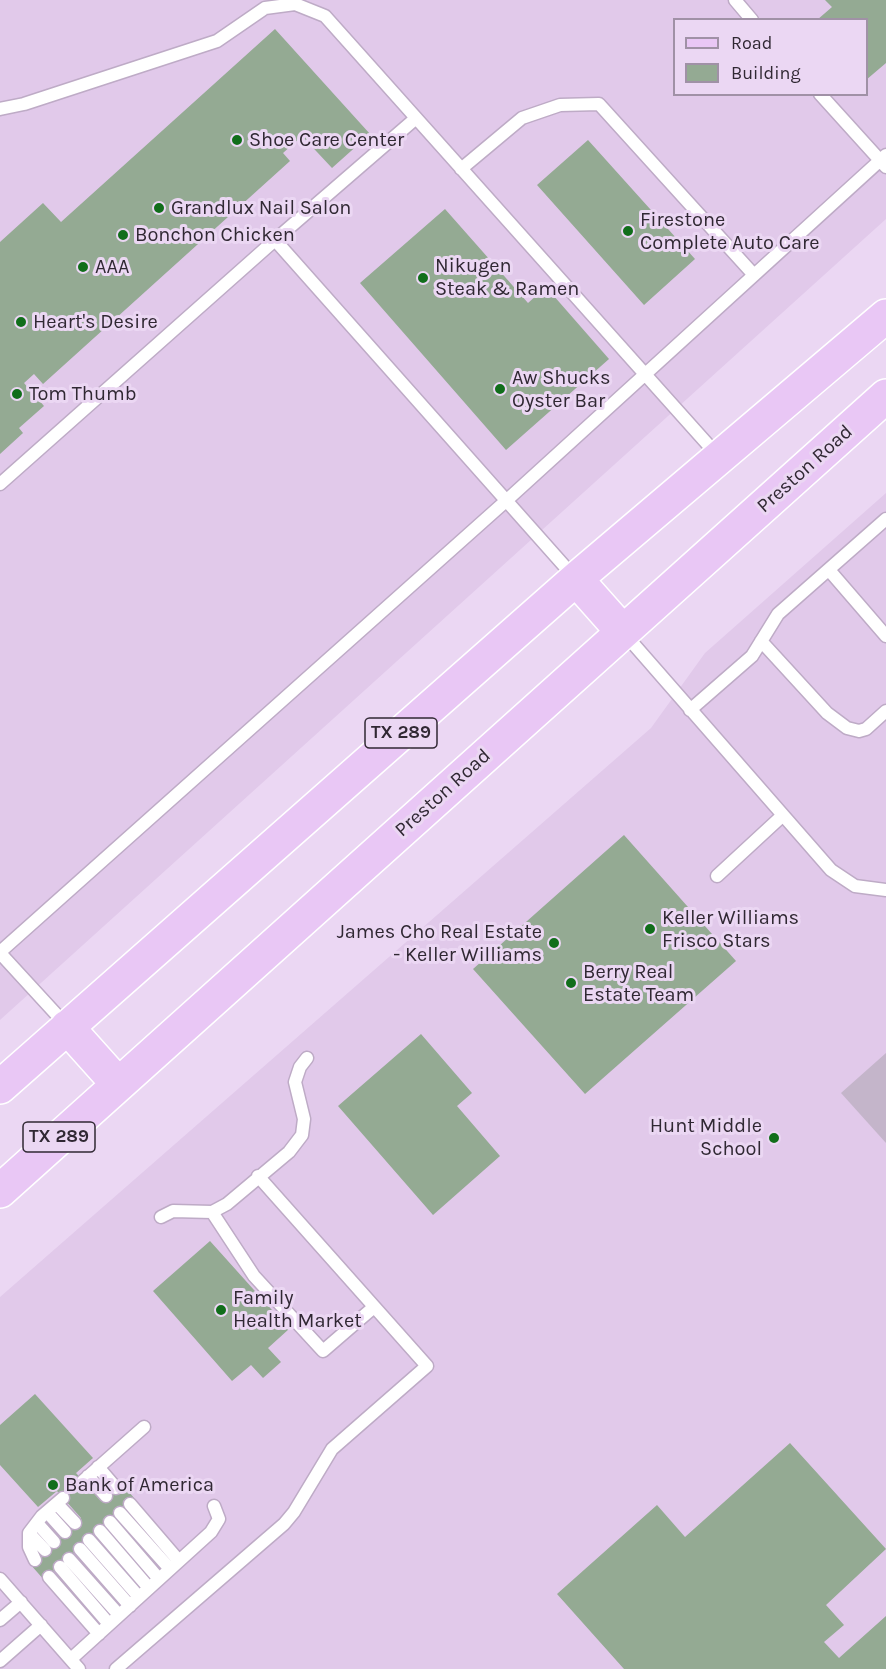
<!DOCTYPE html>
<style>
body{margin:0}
#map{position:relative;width:886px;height:1669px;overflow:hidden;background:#ebd7f3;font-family:Karla,sans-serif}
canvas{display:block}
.legend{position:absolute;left:673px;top:18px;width:195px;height:78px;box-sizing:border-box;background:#ebd7f3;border:2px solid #a091a6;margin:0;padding:8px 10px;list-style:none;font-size:18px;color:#302833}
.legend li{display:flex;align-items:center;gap:12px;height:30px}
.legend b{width:30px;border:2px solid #a091a6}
</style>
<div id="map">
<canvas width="886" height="1669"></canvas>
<ul class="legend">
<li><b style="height:8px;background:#e9c7f5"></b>Road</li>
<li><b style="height:16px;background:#94aa93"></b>Building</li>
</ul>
</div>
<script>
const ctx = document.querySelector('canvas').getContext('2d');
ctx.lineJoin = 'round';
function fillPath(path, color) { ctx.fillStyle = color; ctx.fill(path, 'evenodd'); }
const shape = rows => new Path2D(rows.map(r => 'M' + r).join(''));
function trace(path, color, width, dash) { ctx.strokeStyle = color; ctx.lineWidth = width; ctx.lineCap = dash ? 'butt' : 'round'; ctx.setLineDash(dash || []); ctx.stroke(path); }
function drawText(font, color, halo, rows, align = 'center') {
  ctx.font = font + ' Karla,sans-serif'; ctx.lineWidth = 6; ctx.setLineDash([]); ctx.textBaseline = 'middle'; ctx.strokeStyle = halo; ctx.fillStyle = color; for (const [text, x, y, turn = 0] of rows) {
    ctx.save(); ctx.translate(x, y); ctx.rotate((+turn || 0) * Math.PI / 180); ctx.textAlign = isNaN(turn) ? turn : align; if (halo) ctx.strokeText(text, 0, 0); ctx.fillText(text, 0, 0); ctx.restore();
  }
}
fillPath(shape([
 [0,0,886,0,886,219,0,1020],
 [674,20,866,20,866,94,674,94],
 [886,493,886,1669,0,1669,0,1297,651,728,705,653]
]), '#e1c9ea');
fillPath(shape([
 [886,1053,886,1143,841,1093]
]), '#c4b5ca');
fillPath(shape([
 [825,0,886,0,886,63,866,80,866,20,817,20,832,7],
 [275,29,370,134,332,168,302,136,283,153,290,161,43,384,34,374,24,383,44,406,19,428,23,433,0,454,0,242,43,203,61,222],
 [588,140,695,259,644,305,537,185],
 [445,209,528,303,546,287,609,359,506,450,360,283],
 [624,835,736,961,585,1094,473,969],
 [421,1034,472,1093,457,1106,500,1156,433,1215,338,1106],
 [210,1241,289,1329,268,1348,281,1362,263,1378,251,1365,232,1381,153,1291],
 [35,1394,93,1458,76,1473,101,1501,121,1483,135,1499,45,1581,30,1564,81,1518,57,1491,38,1507,0,1465,0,1425],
 [790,1443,886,1549,826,1605,844,1625,824,1642,839,1658,886,1616,886,1669,624,1669,557,1594,657,1505,685,1537]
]), '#94aa93');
const service = shape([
 [735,0,752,20],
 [820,94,886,167],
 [0,109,24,104,217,41,265,8,295,4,325,16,719,457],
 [461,169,522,118,560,105,599,104,754,275],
 [275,240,415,119],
 [0,484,275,240,575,578],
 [829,570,886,636],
 [623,632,831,870,855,886,886,890],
 [761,641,827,713,847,728,859,731,866,729,886,711],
 [690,710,752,656,778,614,886,519],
 [717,876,782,816],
 [0,952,507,500,886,155],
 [0,953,67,1026],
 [212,1212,254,1276,323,1351,374,1307],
 [161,1217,173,1211,212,1212,227,1204,289,1152,302,1135,304,1119,295,1082,300,1067,307,1058],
 [98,1467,116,1488],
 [88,1476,106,1496],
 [83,1481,144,1427],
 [57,1504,75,1523],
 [130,1504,179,1561],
 [47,1512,65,1532],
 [120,1513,170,1569],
 [110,1522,159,1579],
 [37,1523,54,1542],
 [100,1531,149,1588],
 [29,1533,45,1550],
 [89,1540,139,1597],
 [80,1549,130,1606],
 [69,1559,119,1615],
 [35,1560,29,1547,29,1533,42,1516,63,1498],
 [60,1567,109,1624],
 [49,1577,99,1634],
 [0,1579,79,1669],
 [0,1620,21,1602],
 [71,1659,211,1532,219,1519,214,1506],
 [0,1661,41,1625],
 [116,1669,284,1524,294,1512,332,1449,427,1366,258,1176]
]);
const primary = shape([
 [576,579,623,632],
 [67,1027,118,1084],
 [0,1087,576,579,886,316],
 [0,1191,886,396]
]);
trace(service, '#beabc6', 15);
trace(primary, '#fff', 36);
trace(service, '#fff', 12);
trace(primary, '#e9c7f5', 33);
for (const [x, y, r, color] of [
 [237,140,6,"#116e1b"],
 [159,208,6,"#116e1b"],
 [628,231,6,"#116e1b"],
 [123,235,6,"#116e1b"],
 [83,267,6,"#116e1b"],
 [423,278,6,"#116e1b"],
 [21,322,6,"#116e1b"],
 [500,389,6,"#116e1b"],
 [17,394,6,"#116e1b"],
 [650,929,6,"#116e1b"],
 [554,943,6,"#116e1b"],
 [571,983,6,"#116e1b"],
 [774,1138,6,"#116e1b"],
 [221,1310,6,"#116e1b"],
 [53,1485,6,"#116e1b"]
]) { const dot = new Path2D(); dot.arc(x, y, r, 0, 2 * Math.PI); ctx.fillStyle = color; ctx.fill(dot); trace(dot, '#ebd7f3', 2); }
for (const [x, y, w] of [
 [401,733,72],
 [59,1137,72]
]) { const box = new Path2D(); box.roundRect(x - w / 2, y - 15, w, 30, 4.5); ctx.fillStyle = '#ebd7f3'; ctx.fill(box); trace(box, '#302833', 1.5); }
drawText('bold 18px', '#302833', null, [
 ["TX 289",401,733],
 ["TX 289",59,1137]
]);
drawText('20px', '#302833', '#ebd7f3', [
 ["Shoe Care Center",249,140],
 ["Grandlux Nail Salon",171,208],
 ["Firestone",640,220],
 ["Complete Auto Care",640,243],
 ["Bonchon Chicken",135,235],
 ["Nikugen",435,266],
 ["Steak & Ramen",435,289],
 ["AAA",95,267],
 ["Heart's Desire",33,322],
 ["Aw Shucks",512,378],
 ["Oyster Bar",512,401],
 ["Tom Thumb",29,394],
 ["Keller Williams",662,918],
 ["Frisco Stars",662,941],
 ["James Cho Real Estate",542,932,"right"],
 ["- Keller Williams",542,955,"right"],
 ["Berry Real",583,972],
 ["Estate Team",583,995],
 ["Hunt Middle",762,1126,"right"],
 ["School",762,1149,"right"],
 ["Family",233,1298],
 ["Health Market",233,1321],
 ["Bank of America",65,1485]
], 'left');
drawText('20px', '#302833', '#ebd7f3', [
 ["Preston Road",805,469,-42],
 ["Preston Road",443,793,-42]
]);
</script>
